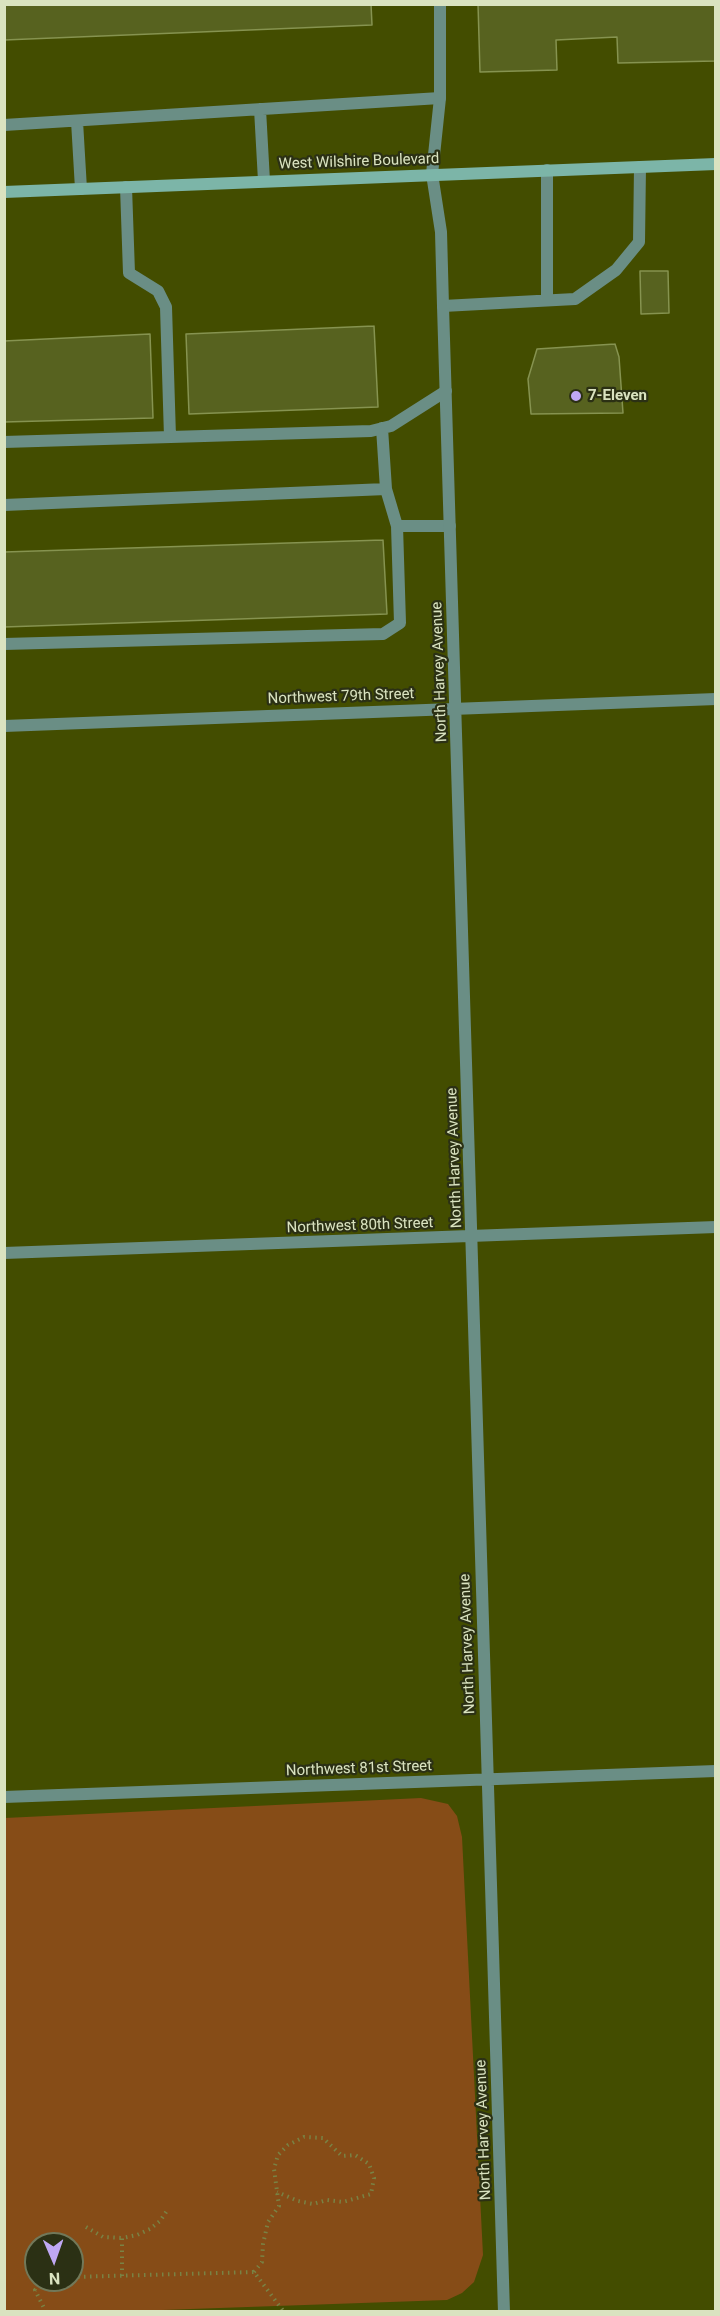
<!DOCTYPE html>
<style>
body{margin:0}
#map{position:relative;width:720px;height:2316px;overflow:hidden;background:#434d00;font-family:Roboto,sans-serif}
canvas{display:block}
.frame{position:absolute;inset:0;border:6px solid #dae3c0;pointer-events:none}
.north{position:absolute;left:24px;top:2232px;width:60px;height:60px;box-sizing:border-box;background:#2b3014;border:2px solid #717859;border-radius:50%;rotate:178deg;font-size:16px;font-weight:700;line-height:24px;text-align:center;color:#dae3c0}
.north::after{content:'';display:block;margin:auto;width:21px;height:27px;background:#c0a8f4;clip-path:polygon(50% 0,100% 100%,50% 72%,0 100%)}
</style>
<div id="map">
<canvas width="720" height="2316"></canvas>
<div class="frame"></div>
<div class="north">N</div>
</div>
<script>
const ctx = document.querySelector('canvas').getContext('2d');
ctx.lineJoin = 'round';
function fillPath(path, color) { ctx.fillStyle = color; ctx.fill(path, 'evenodd'); }
const shape = rows => new Path2D(rows.map(r => 'M' + r).join(''));
function trace(path, color, width, dash) { ctx.strokeStyle = color; ctx.lineWidth = width; ctx.lineCap = dash ? 'butt' : 'round'; ctx.setLineDash(dash || []); ctx.stroke(path); }
function drawText(font, color, halo, rows, align = 'center') {
  ctx.font = font + ' Roboto,sans-serif'; ctx.lineWidth = 4.5; ctx.setLineDash([]); ctx.textBaseline = 'middle'; ctx.strokeStyle = halo; ctx.fillStyle = color; for (const [text, x, y, turn = 0] of rows) {
    ctx.save(); ctx.translate(x, y); ctx.rotate((+turn || 0) * Math.PI / 180); ctx.textAlign = isNaN(turn) ? turn : align; if (halo) ctx.strokeText(text, 0, 0); ctx.fillText(text, 0, 0); ctx.restore();
  }
}
fillPath(shape([
 [421,1798,448,1804,457,1816,462,1837,483,2255,474,2282,462,2293,447,2300,134,2311,5,2311,5,1818],
 [36,2244,72,2244,72,2280,36,2280]
]), '#864c17');
const building = shape([
 [4,4,371,4,372,25,4,40,4,4],
 [478,4,716,4,716,61,618,63,617,37,556,40,557,70,480,72,478,4],
 [640,271,668,271,669,313,641,314,640,271],
 [374,326,378,407,189,414,186,334,374,326],
 [150,334,153,418,4,422,4,341,150,334],
 [615,344,619,357,623,413,531,414,528,379,537,349,615,344],
 [383,540,387,614,4,627,4,552,383,540]
]);
fillPath(building, '#57621f');
trace(building, '#869350', 1.5);
trace(shape([
 [86,2227,103,2237,122,2238],
 [254,2272,262,2262,263,2244,268,2222,279,2206,274,2169,278,2155,288,2145,304,2137,323,2138,342,2156,355,2155,369,2164,374,2178,371,2194,343,2202,327,2200,313,2204,298,2201,277,2192],
 [122,2276,122,2238,137,2235,150,2229,160,2221,168,2209],
 [72,2277,254,2272,284,2312],
 [46,2312,35,2290,55,2280]
]), '#798244', 4, [1.5, 4.5]);
trace(shape([
 [260,109,264,181],
 [77,121,81,189],
 [4,125,440,98],
 [547,170,547,300],
 [126,187,129,273,158,291,166,307,170,437],
 [443,306,575,299,616,270,639,242,640,167],
 [382,428,386,489],
 [4,442,371,431,391,426,446,391],
 [4,505,386,489,397,526,400,623,383,634,4,644],
 [397,526,450,526]
]), '#6a8e85', 12);
trace(shape([
 [440,4,440,98,432,174,441,232,443,306,504,2312],
 [4,726,716,699],
 [4,1253,716,1227],
 [4,1797,716,1771]
]), '#6a8e85', 12);
trace(shape([
 [4,192,716,164]
]), '#7cb5a8', 12);
for (const [x, y, r, color] of [
 [576,396,6,"#c0a8f4"]
]) { const dot = new Path2D(); dot.arc(x, y, r, 0, 2 * Math.PI); ctx.fillStyle = color; ctx.fill(dot); trace(dot, '#2b3014', 2); }
drawText('15px', '#dae3c0', '#2b3014', [
 ["West Wilshire Boulevard",359,162,-2],
 ["North Harvey Avenue",440,672,-92],
 ["Northwest 79th Street",341,697,-2],
 ["North Harvey Avenue",455,1158,-92],
 ["Northwest 80th Street",360,1226,-2],
 ["North Harvey Avenue",468,1644,-92],
 ["Northwest 81st Street",359,1769,-2],
 ["North Harvey Avenue",484,2130,-92]
]);
drawText('bold 15px', '#dae3c0', '#2b3014', [
 ["7-Eleven",588,396]
], 'left');
</script>
